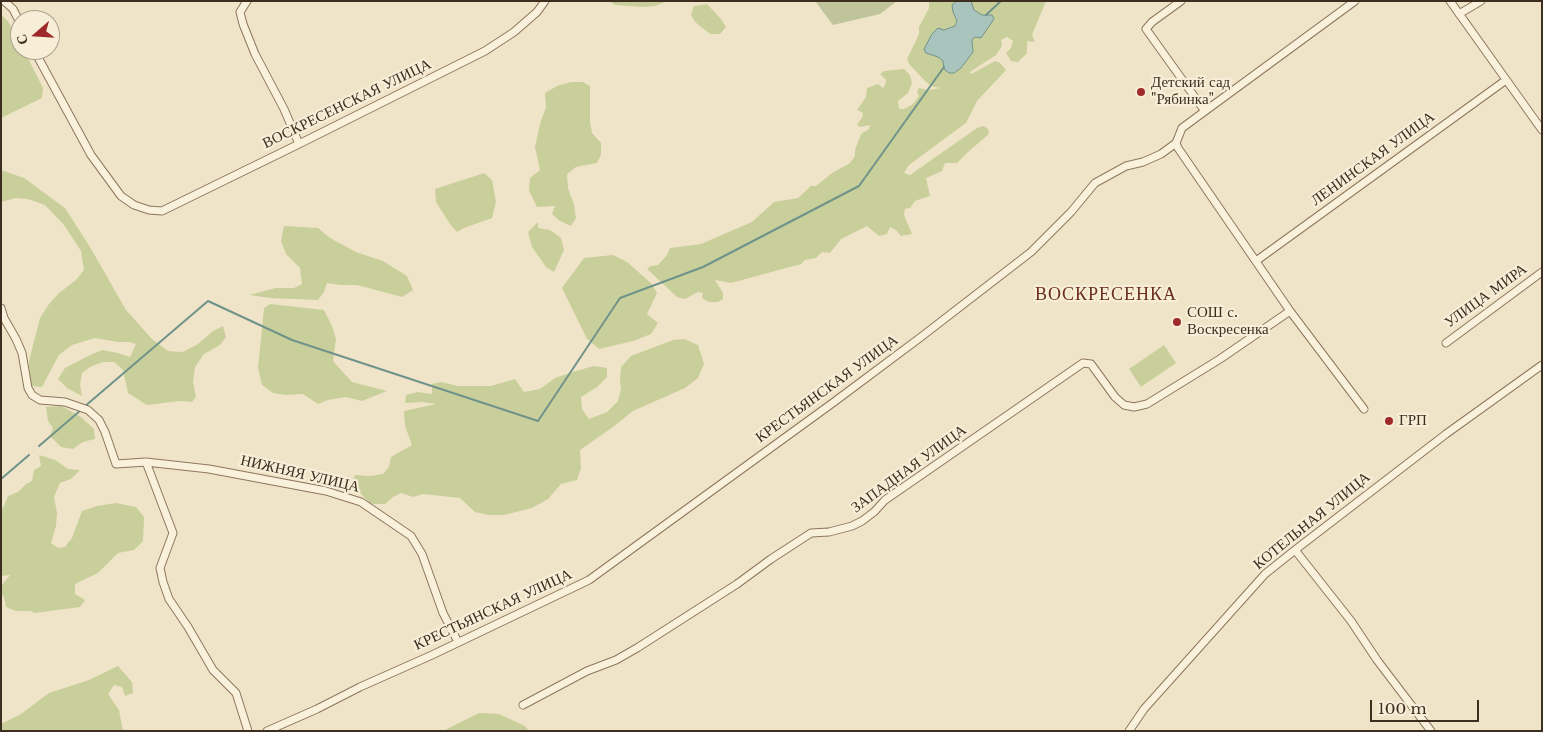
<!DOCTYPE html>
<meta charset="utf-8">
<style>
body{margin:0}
#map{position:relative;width:1543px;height:732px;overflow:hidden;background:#f0e4c8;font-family:"Libre Baskerville",serif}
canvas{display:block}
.frame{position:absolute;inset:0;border:2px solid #3d2e20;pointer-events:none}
.north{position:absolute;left:10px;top:10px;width:50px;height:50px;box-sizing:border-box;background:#f7eed8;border:1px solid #ada18e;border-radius:50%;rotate:251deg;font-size:14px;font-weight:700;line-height:20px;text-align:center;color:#3d2e20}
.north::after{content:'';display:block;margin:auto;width:18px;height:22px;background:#9e2a2b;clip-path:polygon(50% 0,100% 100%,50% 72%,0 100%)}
.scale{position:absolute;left:1370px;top:700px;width:109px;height:22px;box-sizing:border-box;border:2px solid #3d2e20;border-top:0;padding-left:6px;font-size:15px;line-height:18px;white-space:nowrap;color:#3d2e20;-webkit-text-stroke:4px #f7eed8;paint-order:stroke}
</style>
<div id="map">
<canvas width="1543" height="732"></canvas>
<div class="frame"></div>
<div class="north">С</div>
<div class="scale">100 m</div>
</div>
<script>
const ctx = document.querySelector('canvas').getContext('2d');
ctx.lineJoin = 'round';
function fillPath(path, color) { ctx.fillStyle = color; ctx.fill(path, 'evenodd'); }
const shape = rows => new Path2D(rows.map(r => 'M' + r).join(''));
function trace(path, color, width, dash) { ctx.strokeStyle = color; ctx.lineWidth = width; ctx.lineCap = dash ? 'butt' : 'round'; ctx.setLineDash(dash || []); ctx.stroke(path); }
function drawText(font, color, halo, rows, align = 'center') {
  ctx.font = font + ' "Libre Baskerville",serif'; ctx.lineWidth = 4.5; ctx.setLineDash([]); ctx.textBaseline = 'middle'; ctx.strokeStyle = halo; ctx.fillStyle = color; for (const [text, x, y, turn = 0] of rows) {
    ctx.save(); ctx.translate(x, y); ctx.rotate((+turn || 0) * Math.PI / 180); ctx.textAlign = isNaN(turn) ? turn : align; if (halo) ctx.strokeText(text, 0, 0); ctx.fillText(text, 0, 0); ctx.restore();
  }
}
fillPath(shape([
 [609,1,667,1,655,6,642,7,615,5],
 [929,1,957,1,952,6,953,12,957,21,955,26,944,30,926,53,938,57,943,61,949,73,954,73,961,68,973,52,972,40,992,15,982,15,974,10,971,1,1046,1,1032,35,1035,42,1027,41,1027,53,1018,62,1011,61,1006,53,1011,48,1013,41,1007,37,1001,40,1002,46,996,55,970,72,971,74,995,61,1000,63,1006,70,977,101,966,123,909,165,904,173,910,175,977,128,984,126,988,129,989,134,968,152,957,163,945,163,942,171,926,178,930,196,915,201,910,208,905,209,904,215,912,234,901,236,896,230,890,227,887,234,879,236,867,226,841,239,830,253,822,252,816,258,805,260,801,264,731,283,715,280,723,293,723,299,718,302,709,302,702,298,703,293,698,292,685,299,677,297,647,269,651,266,658,265,667,255,670,248,701,244,752,222,774,202,798,198,811,186,816,186,832,173,850,163,855,156,855,150,861,134,869,129,870,125,860,127,857,125,863,116,862,112,857,110,866,97,867,88,878,84,883,88,885,85,886,80,880,74,884,71,904,69,910,75,912,83,908,93,898,101,899,109,904,109,913,104,919,96,917,91,919,88,928,90,940,88,931,86,924,80,910,65,907,59,919,34,919,27,929,8],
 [707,4,721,19,726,27,720,34,710,34,695,22,691,15,694,6],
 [1,15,7,20,14,31,20,42,20,50,24,50,43,88,42,98,1,118],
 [571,82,583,82,590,86,590,122,592,133,601,143,601,155,597,163,576,167,567,174,568,188,574,205,576,218,571,226,560,221,552,214,555,206,537,207,529,191,530,178,540,170,535,147,540,124,546,107,545,93,557,86],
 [1,170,24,178,65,208,90,247,126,310,152,339,168,351,183,352,198,344,213,331,223,326,226,337,220,345,204,354,195,367,193,382,196,397,192,402,179,401,147,405,128,393,123,370,114,362,103,362,90,367,82,373,80,385,82,396,67,388,58,379,65,368,88,356,102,350,118,353,130,357,136,344,129,342,118,342,95,338,72,345,59,355,42,387,32,386,30,381,29,361,40,318,49,304,59,293,76,280,84,270,81,251,64,225,45,205,28,199,16,198,1,202],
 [484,173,492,180,496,202,492,218,464,228,457,232,450,224,436,202,435,189],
 [538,222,538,228,550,230,561,238,564,250,554,272,546,267,532,247,528,232],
 [284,226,318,228,330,238,356,252,383,261,407,276,413,290,402,297,357,285,340,285,327,283,324,292,318,300,270,298,250,295,275,288,294,288,302,284,300,268,286,254,281,241],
 [613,255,627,262,651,283,657,293,647,314,658,323,651,334,633,341,599,349,587,339,562,288,584,258],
 [270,304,324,310,332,326,336,339,333,361,352,382,387,391,362,401,346,397,328,400,318,404,303,394,285,395,273,393,262,385,258,368,264,308],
 [684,339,698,345,704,364,698,378,685,388,633,411,613,427,580,450,581,468,577,480,561,484,548,499,532,508,504,515,488,515,475,512,460,498,423,494,413,497,401,493,393,497,385,504,371,504,362,495,352,481,355,475,370,476,383,474,389,467,391,457,412,445,405,426,404,411,436,404,422,402,405,403,406,395,417,392,432,394,432,384,441,382,458,386,491,386,515,379,524,392,540,389,555,378,576,371,594,366,607,368,607,377,597,387,581,397,582,409,589,419,607,412,618,401,621,389,620,381,621,367,631,356,673,340],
 [1164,345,1176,363,1141,387,1129,369],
 [62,406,81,417,94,429,95,439,83,442,73,449,61,447,50,436,53,428,48,421,46,407],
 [39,455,55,460,68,469,80,470,71,479,60,483,54,497,57,513,56,526,51,543,58,548,65,547,72,538,82,511,97,506,116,503,136,507,144,517,143,541,134,550,118,553,98,573,75,584,75,594,85,600,80,607,35,613,30,611,16,611,6,607,4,597,1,594,1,586,10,575,1,576,1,508,3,508,8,496,18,492,26,484,32,481,34,470,41,466],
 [118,666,132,682,133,693,125,696,122,687,114,685,108,694,119,710,123,731,1,731,1,724,21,714,49,693,89,680],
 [479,713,499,714,525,726,529,731,443,731]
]), '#c9cf9b');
fillPath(shape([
 [815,1,897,1,880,14,833,25]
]), '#bfc49a');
const water = shape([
 [957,1,971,1,974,10,982,15,992,15,994,19,981,38,975,37,972,40,973,52,961,68,954,73,949,73,944,69,943,61,938,57,926,53,924,49,932,34,938,28,944,30,955,26,957,21,953,12,952,5,957,1]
]);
fillPath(water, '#a9c4bc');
trace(water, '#6f938a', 1);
trace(shape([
 [986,15,1001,1],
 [84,407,208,301,292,340,538,421,620,298,703,267,859,186,944,67],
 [39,446,81,410],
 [1,479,29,455]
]), '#6f938a', 2);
const street = shape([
 [4,1,13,9,20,23],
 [247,1,240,12,243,24,255,54,284,109,299,144],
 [1181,1,1152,22,1146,29,1204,110],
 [1450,1,1542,130],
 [1459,14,1481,1],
 [34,50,91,155,121,196,134,205,149,210,162,211,299,144,485,51,514,32,537,12,545,1],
 [1176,143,1178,148,1290,311,1364,409],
 [1256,261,1506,80],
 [1,308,4,318,16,339,22,353,28,388,32,395,40,400,65,402,88,410,99,420,105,432,116,464,146,462,209,469,326,491,361,502,411,536,422,554,443,613,458,642],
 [1446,343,1542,272],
 [146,462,173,533,160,568,163,582,169,599,188,627,213,670,236,693,248,731],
 [1295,550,1351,621,1377,660,1431,731],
 [523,705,587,671,616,660,637,648,737,584,771,559,811,533,829,532,852,526,862,521,874,512,885,500,1083,363,1091,364,1115,397,1124,405,1134,407,1147,404,1220,359,1290,311],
 [267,731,317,709,360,687,432,655,589,580,834,402,921,337,1031,252,1071,212,1095,183,1126,166,1143,162,1161,154,1176,143,1182,128,1355,1],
 [1129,731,1144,709,1265,574,1295,550,1446,434,1542,365]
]);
trace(street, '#8d765c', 9);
trace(street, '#faf1dc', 7);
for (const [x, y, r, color] of [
 [1141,92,5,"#9e2a2b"],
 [1177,322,5,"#9e2a2b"],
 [1389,421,5,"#9e2a2b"]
]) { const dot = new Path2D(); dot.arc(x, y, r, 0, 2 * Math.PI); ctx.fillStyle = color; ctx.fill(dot); trace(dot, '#f7eed8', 2); }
drawText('15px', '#3d2e20', '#f7eed8', [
 ["Детский сад",1151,83],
 ["\"Рябинка\"",1151,100],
 ["СОШ с.",1187,313],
 ["Воскресенка",1187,330],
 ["ГРП",1399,421]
], 'left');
drawText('15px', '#3d2e20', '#f7eed8', [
 ["ВОСКРЕСЕНСКАЯ УЛИЦА",347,104,-26],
 ["ЛЕНИНСКАЯ УЛИЦА",1373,159,-36],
 ["УЛИЦА МИРА",1486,296,-36],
 ["КРЕСТЬЯНСКАЯ УЛИЦА",827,389,-36],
 ["ЗАПАДНАЯ УЛИЦА",909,469,-36],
 ["НИЖНЯЯ УЛИЦА",300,474,13],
 ["КОТЕЛЬНАЯ УЛИЦА",1312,521,-39],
 ["КРЕСТЬЯНСКАЯ УЛИЦА",493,610,-25]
]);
ctx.letterSpacing = '1px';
drawText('18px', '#6b2e1e', '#f7eed8', [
 ["ВОСКРЕСЕНКА",1106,295]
]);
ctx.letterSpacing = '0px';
</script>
